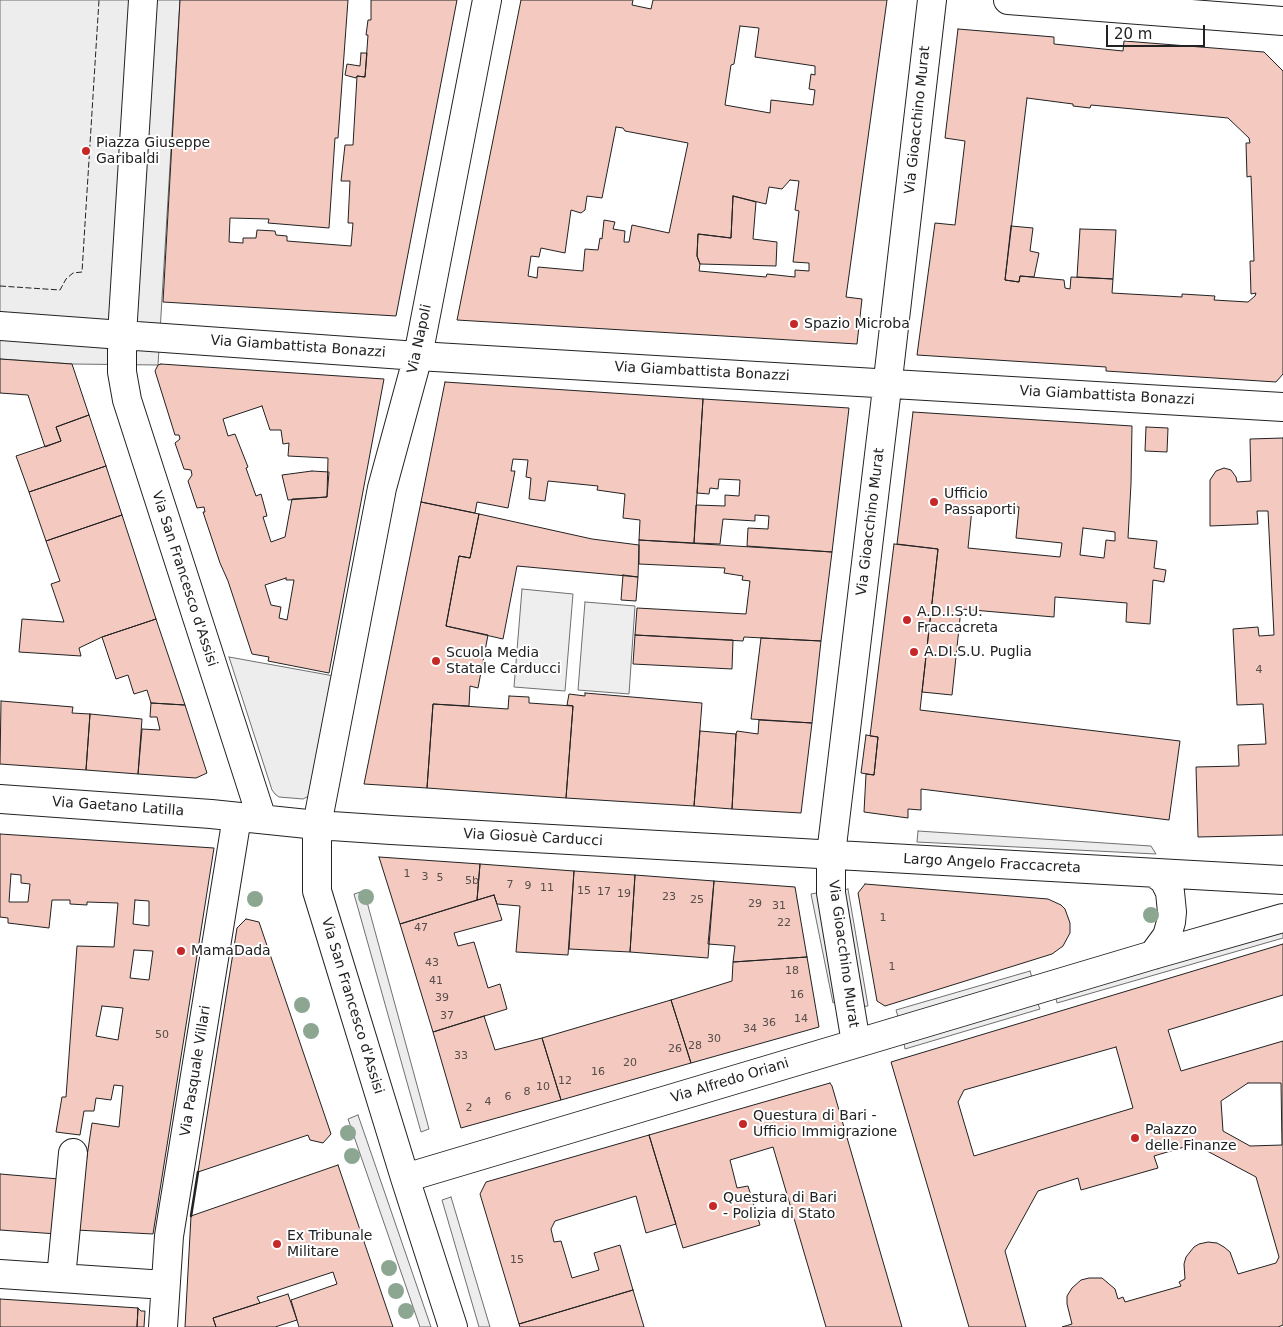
<!DOCTYPE html>
<meta charset="utf-8">
<style>
body{margin:0}
#map{position:relative;width:1283px;height:1327px;overflow:hidden;background:#fff;font-family:"DejaVu Sans",sans-serif}
canvas{display:block}
.scale{position:absolute;left:1106px;top:25px;width:99px;height:22px;box-sizing:border-box;border:2px solid #222;border-top:0;padding-left:6px;font-size:15px;line-height:18px;white-space:nowrap;color:#222;-webkit-text-stroke:4px #fff;paint-order:stroke}
</style>
<div id="map">
<canvas width="1283" height="1327"></canvas>
<div class="scale">20 m</div>
</div>
<script>
const ctx = document.querySelector('canvas').getContext('2d');
ctx.lineJoin = 'round';
function fillPath(path, color) { ctx.fillStyle = color; ctx.fill(path, 'evenodd'); }
const shape = rows => new Path2D(rows.map(r => 'M' + r).join(''));
function trace(path, color, width, dash) { ctx.strokeStyle = color; ctx.lineWidth = width; ctx.lineCap = dash ? 'butt' : 'round'; ctx.setLineDash(dash || []); ctx.stroke(path); }
function drawText(font, color, halo, rows, align = 'center') {
  ctx.font = font + ' "DejaVu Sans",sans-serif'; ctx.lineWidth = 4; ctx.setLineDash([]); ctx.textBaseline = 'middle'; ctx.strokeStyle = halo; ctx.fillStyle = color; for (const [text, x, y, turn = 0] of rows) {
    ctx.save(); ctx.translate(x, y); ctx.rotate((+turn || 0) * Math.PI / 180); ctx.textAlign = isNaN(turn) ? turn : align; if (halo) ctx.strokeText(text, 0, 0); ctx.fillText(text, 0, 0); ctx.restore();
  }
}
const green = shape([
 [522,589,573,594,565,691,514,687,522,589],
 [585,602,635,606,629,694,578,690,585,602]
]);
fillPath(green, '#eee');
trace(green, '#6f6f6f', 1);
const parking = shape([
 [0,0,180,0,158,365,72,364,0,359,0,0],
 [229,657,334,676,311,794,307,797,303,799,279,797,275,794,272,790,229,657],
 [918,831,1151,846,1156,854,917,842,918,831],
 [848,889,868,1006,858,1007,838,891,848,889],
 [364,891,429,1129,421,1132,354,894,364,891],
 [822,892,842,999,833,1003,811,894,822,892],
 [1283,928,1283,938,1057,1003,1055,994,1283,928],
 [1030,971,1033,981,899,1020,896,1010,1030,971],
 [1036,999,1040,1009,905,1049,903,1038,1036,999],
 [358,1115,431,1327,420,1327,348,1119,358,1115],
 [451,1197,490,1327,479,1327,442,1200,451,1197]
]);
fillPath(parking, '#ededed');
trace(parking, '#6f6f6f', 1);
const building = shape([
 [180,0,348,0,338,138,335,138,329,228,268,223,269,219,230,218,229,242,243,243,243,238,256,238,257,230,275,231,276,235,287,236,287,241,351,246,353,223,348,223,350,181,341,181,345,145,353,145,357,76,365,77,368,35,366,35,368,20,371,20,371,0,457,0,396,316,163,302,180,0],
 [521,0,633,0,632,5,651,9,653,0,887,0,846,297,862,299,857,344,457,320,521,0],
 [740,26,759,28,755,57,815,66,815,75,811,74,809,89,815,90,813,105,771,100,770,113,725,105,731,65,734,64,740,26],
 [616,127,623,128,625,131,688,143,669,233,632,225,629,242,624,242,625,231,613,229,615,222,604,220,602,239,600,238,598,250,585,249,583,271,538,267,537,278,528,276,531,256,539,257,541,248,565,253,571,210,581,213,585,210,587,196,602,198,616,127],
 [790,180,799,181,795,210,799,211,793,262,809,263,809,271,795,270,795,277,767,274,766,277,699,271,700,264,697,256,698,234,731,238,733,196,766,204,769,187,782,189,790,180],
 [958,29,1054,37,1054,44,1123,51,1124,41,1264,52,1283,71,1283,374,1276,382,1106,371,1106,367,917,355,935,223,955,225,965,141,945,138,958,29],
 [1027,98,1073,104,1073,106,1090,108,1091,105,1228,118,1249,138,1250,143,1246,143,1247,177,1251,176,1254,261,1250,261,1251,294,1256,293,1255,296,1248,302,1214,300,1215,296,1182,294,1182,297,1112,293,1113,279,1071,277,1070,289,1065,288,1064,280,1020,276,1019,282,1005,280,1027,98],
 [361,53,367,53,365,77,357,76,356,78,345,75,347,64,360,66,361,53],
 [733,196,756,202,753,239,777,242,776,266,700,264,697,256,698,234,731,238,733,196],
 [1011,226,1033,228,1030,251,1039,253,1034,277,1020,276,1019,282,1005,280,1011,226],
 [1080,229,1116,230,1113,279,1077,277,1080,229],
 [0,359,72,364,89,415,56,427,61,441,45,447,28,395,0,393,0,359],
 [161,364,384,379,329,673,268,661,269,657,252,654,228,581,220,563,203,512,205,512,204,507,197,508,188,481,192,475,191,470,184,469,175,443,180,439,179,435,175,435,155,371,158,365,161,364],
 [262,406,270,430,281,430,283,444,289,443,288,456,328,458,327,497,292,499,285,537,271,542,263,517,267,516,261,494,256,496,246,468,248,467,235,434,228,436,223,419,262,406],
 [286,578,286,580,294,580,287,620,279,618,281,607,271,605,265,585,286,578],
 [445,382,703,399,694,543,639,540,640,520,623,518,625,494,597,490,598,486,548,481,545,501,529,499,531,478,526,477,528,460,513,459,511,471,515,471,508,508,477,502,475,513,421,502,445,382],
 [703,399,849,408,832,552,747,546,748,528,768,529,769,516,755,515,755,521,723,519,720,544,694,543,696,505,725,506,725,495,739,496,740,480,719,479,718,489,710,488,709,494,697,493,703,399],
 [913,412,1132,426,1131,484,1128,538,1157,541,1154,568,1166,570,1164,582,1153,580,1150,624,1126,622,1127,603,1055,597,1054,617,961,609,952,695,922,692,938,549,897,544,913,412],
 [1007,506,1019,507,1016,538,1062,543,1060,557,968,548,972,509,987,510,988,507,1007,509,1007,506],
 [1083,528,1115,532,1115,541,1106,540,1104,558,1080,555,1083,528],
 [89,415,106,466,29,492,16,456,61,441,56,427,89,415],
 [1146,427,1168,428,1167,452,1145,451,1146,427],
 [1283,438,1283,835,1198,837,1196,767,1239,766,1238,745,1266,744,1263,704,1237,705,1233,629,1258,627,1259,636,1274,635,1268,511,1257,511,1258,524,1210,526,1210,480,1216,471,1224,468,1231,470,1236,477,1237,482,1251,481,1250,439,1283,438],
 [106,466,122,515,46,541,29,492,106,466],
 [312,471,329,472,327,497,288,500,282,475,312,471],
 [421,502,479,514,470,558,459,556,446,626,488,635,478,688,470,686,469,706,433,704,427,788,364,784,421,502],
 [479,514,592,539,639,545,638,577,517,566,503,639,446,626,459,556,470,558,479,514],
 [122,515,156,619,102,637,79,648,81,656,19,652,22,619,64,622,51,584,60,581,46,541,122,515],
 [639,540,832,552,821,641,744,637,743,641,635,635,637,608,746,614,750,581,742,580,743,576,724,573,725,568,639,564,639,540],
 [894,544,938,549,920,710,1180,741,1169,820,921,789,921,810,908,809,908,818,864,812,866,774,874,775,878,737,870,736,894,544],
 [623,575,638,577,636,601,621,600,623,575],
 [156,619,185,705,151,703,147,690,134,694,128,675,116,679,102,637,156,619],
 [635,635,733,640,732,669,633,664,635,635],
 [761,638,821,641,812,723,751,719,761,638],
 [585,693,702,703,694,806,566,798,573,706,567,705,569,694,585,696,585,693],
 [509,696,529,697,529,703,573,706,566,798,427,788,433,704,508,709,509,696],
 [1,701,73,707,72,713,90,714,86,770,0,764,1,701],
 [151,703,185,705,207,773,196,778,138,774,142,729,160,730,157,717,150,717,151,703],
 [90,714,142,719,138,774,86,770,90,714],
 [759,720,812,723,801,813,732,809,736,734,737,731,758,734,759,720],
 [700,731,736,734,732,809,694,806,700,731],
 [866,735,878,737,874,775,861,773,866,735],
 [0,834,214,848,153,1234,76,1230,92,1123,119,1127,123,1086,114,1085,111,1100,96,1098,94,1111,84,1111,80,1135,56,1132,62,1097,66,1097,77,946,114,947,118,903,87,902,87,905,70,904,70,900,52,900,49,928,8,923,8,918,0,917,0,834],
 [11,874,21,875,21,883,30,884,28,902,9,902,11,874],
 [135,900,149,901,149,926,133,924,135,900],
 [134,950,153,951,149,980,130,978,134,950],
 [102,1006,123,1008,118,1040,96,1036,102,1006],
 [379,857,480,864,477,900,400,924,379,857],
 [480,864,574,871,568,955,516,952,520,906,497,904,494,895,477,900,480,864],
 [574,871,635,875,630,952,569,949,574,871],
 [635,875,714,881,708,958,630,952,635,875],
 [714,881,795,887,807,957,733,962,735,946,708,944,714,881],
 [865,884,1048,899,1061,905,1065,909,1070,923,1070,933,1063,946,1052,954,885,1006,877,1001,858,893,865,884],
 [494,895,502,920,454,933,458,946,474,942,488,988,500,984,507,1009,433,1032,400,924,494,895],
 [246,919,259,922,331,1134,323,1143,310,1140,308,1135,198,1172,237,928,246,919],
 [1283,944,1283,995,1168,1030,1181,1071,1283,1041,1283,1325,1278,1327,1062,1327,1072,1324,1067,1304,1067,1296,1072,1288,1081,1280,1089,1278,1102,1278,1115,1289,1118,1299,1123,1297,1125,1302,1181,1286,1179,1282,1185,1279,1184,1264,1186,1257,1194,1247,1199,1244,1208,1242,1217,1243,1224,1247,1230,1252,1238,1274,1276,1263,1279,1257,1256,1177,1194,1144,1154,1156,1158,1168,1081,1190,1078,1178,1038,1191,1005,1251,1026,1327,969,1327,891,1062,1283,944],
 [1116,1047,1133,1108,974,1156,958,1102,964,1090,1116,1047],
 [1248,1083,1281,1083,1282,1145,1250,1146,1223,1131,1221,1101,1248,1083],
 [807,957,819,1027,691,1063,671,1000,732,981,733,962,807,957],
 [671,1000,691,1063,561,1100,542,1038,671,1000],
 [484,1016,495,1050,542,1038,561,1100,461,1128,433,1032,484,1016],
 [830,1083,832,1086,902,1327,826,1327,773,1147,730,1160,737,1188,748,1186,760,1225,683,1248,649,1135,830,1083],
 [649,1135,676,1224,646,1233,636,1196,555,1221,551,1229,554,1242,561,1241,572,1278,599,1270,594,1253,620,1245,633,1290,519,1324,480,1194,486,1182,649,1135],
 [338,1165,393,1327,299,1327,291,1300,337,1284,333,1272,257,1297,260,1303,213,1318,216,1327,185,1327,191,1216,338,1165],
 [0,1174,59,1179,57,1234,0,1230,0,1174],
 [633,1290,644,1327,520,1327,519,1324,633,1290],
 [288,1294,297,1320,275,1327,216,1327,213,1318,288,1294],
 [0,1299,138,1308,137,1327,0,1327,0,1299],
 [138,1308,141,1311,145,1311,144,1327,137,1327,138,1308]
]);
fillPath(building, '#f3c9c0');
trace(building, '#222', 1);
const minor = shape([
 [1008,0,1283,21],
 [0,326,122,335,143,0],
 [0,799,211,814,317,825,391,830,1283,880],
 [262,819,127,400,122,372,122,335,418,356,1283,407],
 [1153,955,1167,936,1171,922,1172,912,1170,892,1164,880,1154,873],
 [856,1043,831,893,831,854,885,405,932,0],
 [405,1178,1153,955,1283,918],
 [0,1274,165,1285],
 [61,1278,73,1153],
 [163,1327,169,1236,237,817],
 [453,1327,405,1178,317,891,317,825,382,488,418,356,487,0]
]);
trace(minor, '#222', 30);
trace(minor, '#fff', 28);
trace(shape([
 [0,286,60,290,66,279,73,273,82,272,99,0]
]), '#222', 1, [6, 2.5]);
trace(shape([
 [191,1216,198,1172]
]), '#222', 2.5);
ctx.fillStyle = '#8da692';
for (const [x, y] of [
 [366,897],
 [255,899],
 [1151,915],
 [302,1005],
 [311,1031],
 [348,1133],
 [352,1156],
 [389,1268],
 [396,1291],
 [406,1311]
]) { ctx.beginPath(); ctx.arc(x, y, 8, 0, 2 * Math.PI); ctx.fill(); }
for (const [x, y, r, color] of [
 [86,151,5,"#c62828"],
 [794,324,5,"#c62828"],
 [934,502,5,"#c62828"],
 [907,620,5,"#c62828"],
 [914,652,5,"#c62828"],
 [436,661,5,"#c62828"],
 [181,951,5,"#c62828"],
 [743,1124,5,"#c62828"],
 [1135,1138,5,"#c62828"],
 [713,1206,5,"#c62828"],
 [277,1244,5,"#c62828"]
]) { const dot = new Path2D(); dot.arc(x, y, r, 0, 2 * Math.PI); ctx.fillStyle = color; ctx.fill(dot); trace(dot, '#fff', 2); }
drawText('11px', '#564c4a', null, [
 ["4",1259,670],
 ["1",407,874],
 ["3",425,877],
 ["5",440,878],
 ["5b",472,881],
 ["7",510,885],
 ["9",528,886],
 ["11",547,888],
 ["15",584,891],
 ["17",604,892],
 ["19",624,894],
 ["23",669,897],
 ["25",697,900],
 ["29",755,904],
 ["31",779,906],
 ["1",883,918],
 ["22",784,923],
 ["47",421,928],
 ["43",432,963],
 ["1",892,967],
 ["18",792,971],
 ["41",436,981],
 ["16",797,995],
 ["39",442,998],
 ["37",447,1016],
 ["14",801,1019],
 ["36",769,1023],
 ["34",750,1029],
 ["50",162,1035],
 ["30",714,1039],
 ["28",695,1046],
 ["26",675,1049],
 ["33",461,1056],
 ["20",630,1063],
 ["16",598,1072],
 ["12",565,1081],
 ["10",543,1087],
 ["8",527,1092],
 ["6",508,1097],
 ["4",488,1102],
 ["2",469,1108],
 ["15",517,1260]
]);
drawText('14px', '#222', '#fff', [
 ["Via Gioacchino Murat",918,120,-84],
 ["Via Napoli",420,339,-78],
 ["Via Giambattista Bonazzi",298,347,4],
 ["Via Giambattista Bonazzi",702,372,3],
 ["Via Giambattista Bonazzi",1107,396,3],
 ["Via Gioacchino Murat",871,522,-83],
 ["Via San Francesco d'Assisi",184,579,72],
 ["Via Gaetano Latilla",118,807,4],
 ["Via Giosuè Carducci",533,838,3],
 ["Largo Angelo Fraccacreta",992,864,3],
 ["Via Gioacchino Murat",843,954,82],
 ["Via San Francesco d'Assisi",352,1006,73],
 ["Via Pasquale Villari",196,1071,-81],
 ["Via Alfredo Oriani",730,1081,-17]
]);
drawText('14px', '#222', '#fff', [
 ["Piazza Giuseppe",96,143],
 ["Garibaldi",96,159],
 ["Spazio Microba",804,324],
 ["Ufficio",944,494],
 ["Passaporti",944,510],
 ["A.D.I.S.U.",917,612],
 ["Fraccacreta",917,628],
 ["A.DI.S.U. Puglia",924,652],
 ["Scuola Media",446,653],
 ["Statale Carducci",446,669],
 ["MamaDada",191,951],
 ["Questura di Bari -",753,1116],
 ["Ufficio Immigrazione",753,1132],
 ["Palazzo",1145,1130],
 ["delle Finanze",1145,1146],
 ["Questura di Bari",723,1198],
 ["- Polizia di Stato",723,1214],
 ["Ex Tribunale",287,1236],
 ["Militare",287,1252]
], 'left');
</script>
